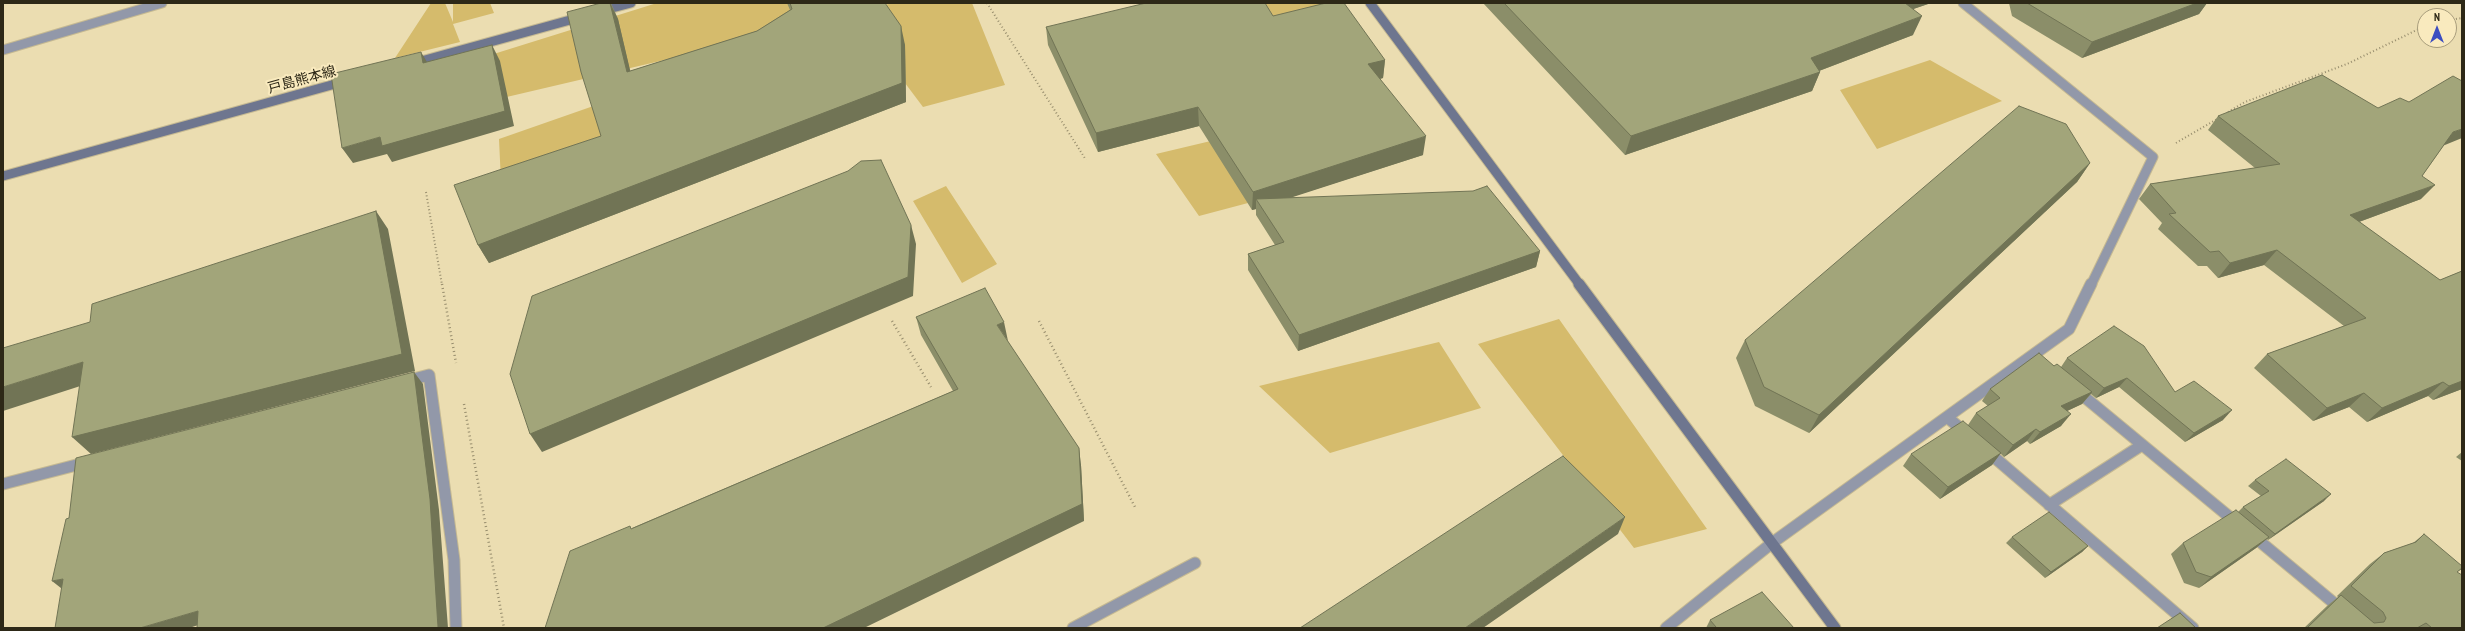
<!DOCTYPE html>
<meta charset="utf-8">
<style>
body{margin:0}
#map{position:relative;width:2465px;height:631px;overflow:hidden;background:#ebddb1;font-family:"PT Sans Narrow",sans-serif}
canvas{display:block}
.frame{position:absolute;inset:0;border:4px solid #2d2817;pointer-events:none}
.north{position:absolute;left:2417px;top:8px;width:40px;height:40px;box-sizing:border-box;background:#f9eabe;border:1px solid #a79c7b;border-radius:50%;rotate:0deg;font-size:11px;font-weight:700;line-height:16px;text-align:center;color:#2d2817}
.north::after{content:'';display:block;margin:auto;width:14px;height:18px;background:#3c4dc0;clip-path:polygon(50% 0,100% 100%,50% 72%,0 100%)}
</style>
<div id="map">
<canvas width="2465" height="631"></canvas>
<div class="frame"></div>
<div class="north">N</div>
</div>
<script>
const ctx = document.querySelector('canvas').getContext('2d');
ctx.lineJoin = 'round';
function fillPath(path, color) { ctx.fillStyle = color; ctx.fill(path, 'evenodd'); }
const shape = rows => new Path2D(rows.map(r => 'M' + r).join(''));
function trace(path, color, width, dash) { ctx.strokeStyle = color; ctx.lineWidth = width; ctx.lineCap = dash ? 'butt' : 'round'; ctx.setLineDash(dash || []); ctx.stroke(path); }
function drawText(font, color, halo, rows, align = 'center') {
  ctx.font = font + ' "PT Sans Narrow","Noto Sans JP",sans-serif'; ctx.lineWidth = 4; ctx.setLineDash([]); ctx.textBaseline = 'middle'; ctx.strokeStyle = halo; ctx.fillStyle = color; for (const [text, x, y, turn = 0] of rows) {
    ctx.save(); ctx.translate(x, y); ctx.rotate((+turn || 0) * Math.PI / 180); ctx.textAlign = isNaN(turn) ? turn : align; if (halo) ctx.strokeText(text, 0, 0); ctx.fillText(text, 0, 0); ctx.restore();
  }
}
fillPath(shape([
 [431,3,445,3,453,22,453,3,490,3,494,13,453,24,460,42,395,58],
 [657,3,846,3,874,8,892,3,972,3,1005,85,923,107,878,47,501,182,499,139,848,17,481,103,468,62],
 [1258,3,1320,3,1332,20,1272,34],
 [1930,60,2002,101,1877,149,1840,90],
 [1215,140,1248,203,1199,216,1156,154],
 [946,186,997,264,962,283,913,201],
 [1559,319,1707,529,1634,548,1478,344],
 [1439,342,1481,408,1330,453,1259,386]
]), '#d5bb6c');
const streetFar1 = shape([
 [1963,3,2153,157,2091,285],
 [3,50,162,3]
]);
const street = shape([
 [406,381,429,375,454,560,456,628],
 [2076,390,2238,524],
 [1947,417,1967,434],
 [1987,451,2193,628],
 [3,484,88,462],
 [2049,505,2142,445],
 [2252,535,2364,628],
 [1073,628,1195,563],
 [1666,628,1772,543,2069,329,2091,284]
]);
const secondaryFar1 = shape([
 [1370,3,1580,285],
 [601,11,631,3],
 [414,63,581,17],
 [3,176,346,81]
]);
const secondary = shape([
 [1579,284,1835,628]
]);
trace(streetFar1, '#c5b992', 11);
trace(street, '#c5b992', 13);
trace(secondaryFar1, '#c5b992', 11);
trace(secondary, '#c5b992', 13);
trace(shape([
 [987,3,1086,160],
 [2449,20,2462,18],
 [2228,112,2245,102,2347,64,2425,26],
 [2176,143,2217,119],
 [426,192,442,285]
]), '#988e6e', 2, [1, 2.5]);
trace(shape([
 [442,284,456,363],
 [892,321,931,387],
 [1039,321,1136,509],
 [464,404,504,628]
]), '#988e6e', 2.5, [1, 3]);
trace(streetFar1, '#9298a9', 9);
trace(street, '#9298a9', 11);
trace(secondaryFar1, '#6e768f', 9);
trace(secondary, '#6e768f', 11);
fillPath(shape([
 [601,3,611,3,618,19,630,71,757,31,790,10,787,3,885,3,905,45,906,102,489,263,478,245,601,136],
 [1483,3,1931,3,1913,9,1913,35,1819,71,1820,72,1812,91,1625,155],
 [2009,3,2207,3,2199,14,2082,58,2012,16],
 [1273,16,1385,60,1383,78,1380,79,1423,155,1291,197,1540,251,1536,267,1298,351,1248,270,1248,254,1275,245,1256,215,1256,209,1252,210,1199,126,1098,152,1048,45,1046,27],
 [2378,108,2444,145,2422,176,2421,199,2359,222,2440,280,2462,271,2462,389,2433,400,2428,396,2367,422,2349,407,2313,421,2254,368,2267,354,2344,326,2264,265,2218,278,2207,266,2198,266,2158,229,2162,223,2139,199,2150,184,2255,168,2208,130,2218,116],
 [2090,163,2077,182,1809,433,1755,406,1736,358,1745,340],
 [916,317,1007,340,1081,465,1084,521,632,528,953,391,921,335],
 [2067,358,2175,392,2223,420,2185,442,2119,387,2096,398,2091,394,2082,404,2067,411,2061,426,2030,444,2027,441,2004,457,2000,453,1992,465,1940,499,1903,466,1911,454,1968,425,1976,413,1988,406,1982,401,1990,389,2054,366,2061,367],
 [2462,452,2462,461,2456,457],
 [2255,480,2324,501,2268,540,2267,539,2256,548,2199,588,2184,583,2171,554,2183,543,2238,512,2243,507,2261,496,2248,486],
 [2424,534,2462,569,2457,572,2462,628,2304,628,2327,606,2338,597,2337,596,2370,564,2384,553,2413,543],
 [2012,537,2088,546,2082,552,2045,578,2006,543],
 [1710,620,1794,628,1706,628]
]), '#8b8e69');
fillPath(shape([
 [610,3,618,19,635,91,627,72],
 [1896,3,1931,3,1890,17],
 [2197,3,2207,3,2199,14,2082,58,2092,42],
 [1922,16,1913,35,1803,77,1811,58],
 [901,26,905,45,906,102,489,263,478,245],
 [492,45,500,61,514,126,392,162,387,154,353,163,342,148,380,137],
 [421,52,430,67,423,63],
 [1385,60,1383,78,1366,82,1368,64],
 [1820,72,1812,91,1625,155,1631,136],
 [1198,107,1199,126,1098,152,1096,133],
 [2462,129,2462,138,2440,147,2453,132],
 [1426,136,1423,155,1262,207,1256,199,1256,209,1252,210,1253,192],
 [2090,163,2077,182,1809,433,1819,415],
 [2435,185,2421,199,2337,230,2350,215],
 [376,211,388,229,415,371,91,454,72,437],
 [911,225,916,244,913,296,542,452,530,434],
 [2277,250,2264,265,2218,278,2230,263],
 [1540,251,1536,267,1298,351,1299,335],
 [1004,322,1008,341,997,325],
 [83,362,102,379,3,411,3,387],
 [414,372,423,384,439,510,448,628,438,628],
 [2127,378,2119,387,2096,398,2104,388],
 [2462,381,2462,389,2433,400,2449,386],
 [2443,382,2428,396,2367,422,2382,408],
 [2092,392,2082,404,2052,418,2061,406],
 [2364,393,2349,407,2313,421,2327,408],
 [2232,410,2223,420,2185,442,2194,433],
 [2071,414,2061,426,2030,444,2040,432],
 [2036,429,2027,441,2004,457,2013,445],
 [1079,448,1081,465,1084,521,864,628,823,628],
 [2001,453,1992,465,1940,499,1948,487],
 [2331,494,2324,501,2268,540,2275,534],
 [1625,517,1618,534,1483,628,1465,628],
 [2269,537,2256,548,2199,588,2211,577],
 [2088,546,2082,552,2045,578,2051,572],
 [63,579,66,592,52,581],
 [198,611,211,621,189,628,140,628]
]), '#717455');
const building = shape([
 [601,3,610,3,627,72,757,31,792,9,790,3,885,3,901,26,902,83,478,245,454,185,601,136,581,72,567,12,601,3],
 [1146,3,1265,3,1273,16,1326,3,1344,3,1385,60,1368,64,1426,136,1253,192,1198,107,1096,133,1046,27,1146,3],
 [1504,3,1905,3,1922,16,1811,58,1820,72,1631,136,1504,3],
 [2027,3,2197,3,2092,42,2027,3],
 [492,45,505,111,382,146,380,137,342,148,331,74,421,52,423,63,492,45],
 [2322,75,2378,108,2400,98,2409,102,2453,76,2462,81,2462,129,2453,132,2422,176,2435,185,2350,215,2440,280,2462,271,2462,381,2449,386,2443,382,2382,408,2364,393,2327,408,2267,354,2366,318,2277,250,2230,263,2219,251,2210,252,2169,214,2176,213,2150,184,2280,164,2218,116,2322,75],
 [2019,106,2066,124,2090,163,1819,415,1764,387,1745,340,2019,106],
 [881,160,911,225,908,277,530,434,510,374,532,296,848,171,861,161,881,160],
 [1487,186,1540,251,1299,335,1248,254,1284,242,1256,199,1473,191,1487,186],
 [376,211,402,354,72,437,83,362,3,387,3,348,90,322,92,304,376,211],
 [985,288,1004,322,997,325,1079,448,1082,504,823,628,545,628,570,551,630,526,631,529,958,389,916,317,985,288],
 [2114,326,2144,346,2175,392,2194,381,2232,410,2194,433,2127,378,2104,388,2067,358,2114,326],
 [2039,353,2054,366,2057,364,2092,392,2061,406,2071,414,2040,432,2036,429,2013,445,1976,413,2000,398,1990,389,2039,353],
 [414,372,430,499,438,628,197,628,198,611,140,628,55,628,63,579,52,581,66,519,69,518,76,458,414,372],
 [1963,421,2001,453,1948,487,1911,454,1963,421],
 [1563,456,1625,517,1465,628,1300,628,1563,456],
 [2286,459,2331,494,2275,534,2243,507,2269,491,2255,480,2286,459],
 [2236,510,2269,537,2211,577,2196,572,2183,543,2236,510],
 [2049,512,2088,546,2051,572,2012,537,2049,512],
 [2424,534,2462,566,2462,568,2457,572,2462,575,2462,628,2432,628,2426,623,2417,628,2307,628,2341,595,2374,623,2384,622,2386,618,2383,612,2351,586,2384,553,2416,542,2424,534],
 [1762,592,1794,628,1715,628,1716,627,1710,620,1762,592],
 [2180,613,2196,628,2157,628,2180,613]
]);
fillPath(building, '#a2a57a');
trace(building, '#717455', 1);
drawText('14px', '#2d2817', '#f9eabe', [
 ["戸島熊本線",302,80,-15]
]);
</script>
